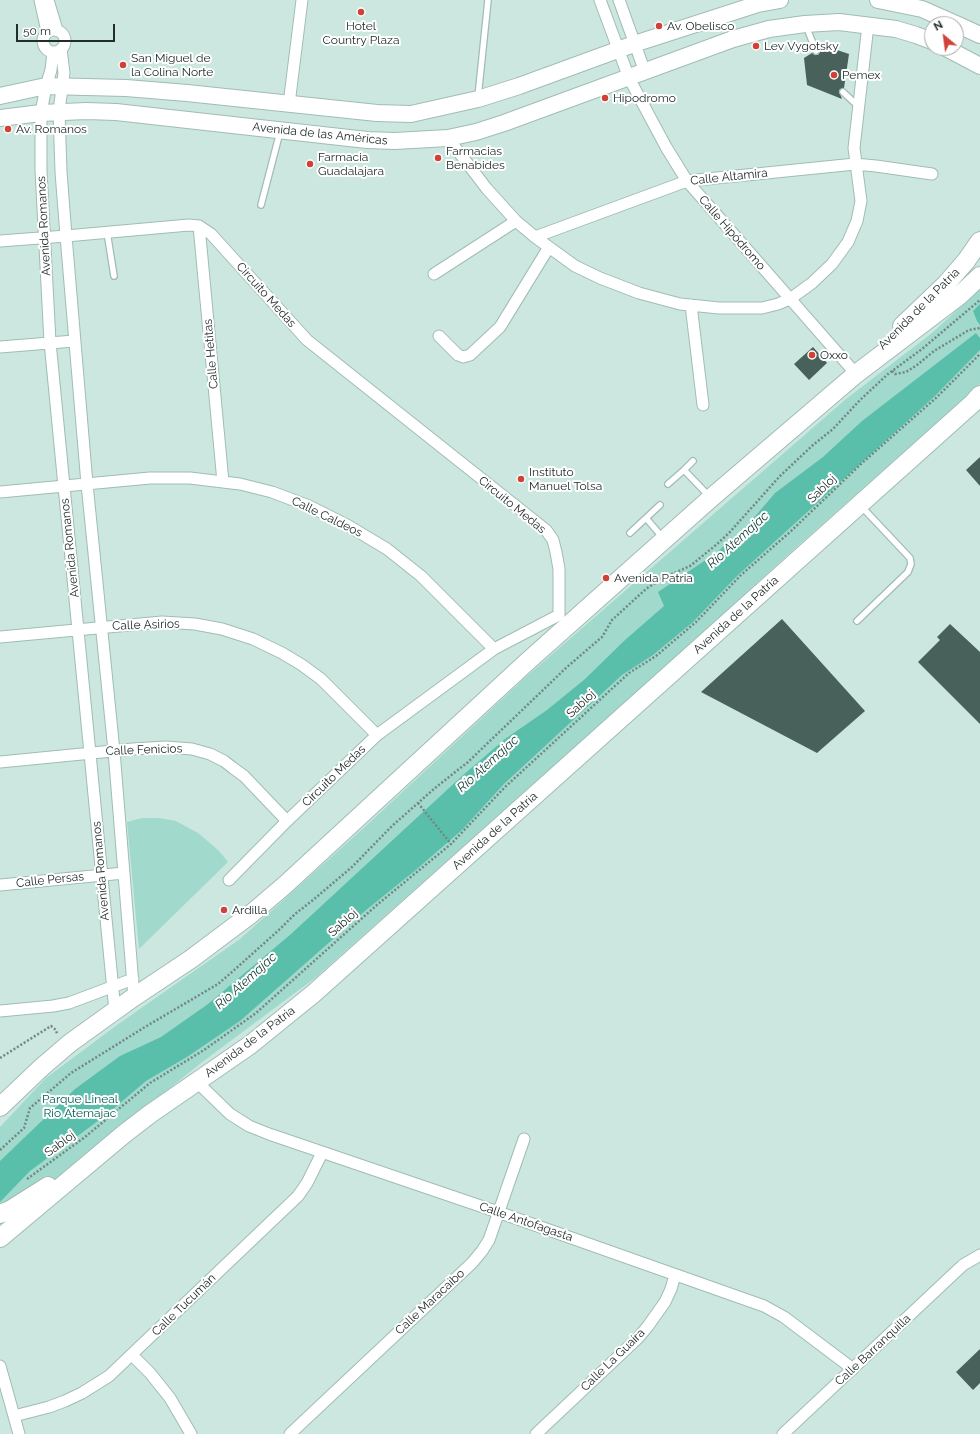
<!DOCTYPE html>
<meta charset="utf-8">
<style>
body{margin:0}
#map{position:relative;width:980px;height:1434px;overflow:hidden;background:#cbe7e0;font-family:Raleway,sans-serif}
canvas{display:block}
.north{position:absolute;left:924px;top:16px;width:40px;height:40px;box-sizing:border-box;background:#fff;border:1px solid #a7abaa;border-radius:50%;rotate:331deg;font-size:11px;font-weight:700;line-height:16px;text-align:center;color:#222d2a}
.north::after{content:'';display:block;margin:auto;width:14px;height:18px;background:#d04238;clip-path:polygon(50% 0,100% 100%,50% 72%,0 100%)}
.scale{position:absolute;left:16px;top:24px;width:99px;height:18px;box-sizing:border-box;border:2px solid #222d2a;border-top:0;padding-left:5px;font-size:12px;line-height:14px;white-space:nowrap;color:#222d2a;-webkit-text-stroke:3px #fff;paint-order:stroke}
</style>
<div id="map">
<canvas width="980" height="1434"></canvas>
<div class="north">N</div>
<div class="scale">50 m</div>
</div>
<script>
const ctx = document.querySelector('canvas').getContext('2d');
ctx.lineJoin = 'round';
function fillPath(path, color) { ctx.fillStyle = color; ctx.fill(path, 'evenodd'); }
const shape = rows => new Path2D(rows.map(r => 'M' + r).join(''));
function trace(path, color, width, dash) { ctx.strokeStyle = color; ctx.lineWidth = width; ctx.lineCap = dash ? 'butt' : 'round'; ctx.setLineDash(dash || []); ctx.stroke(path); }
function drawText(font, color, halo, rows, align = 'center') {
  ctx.font = font + ' Raleway,sans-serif'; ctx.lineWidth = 4; ctx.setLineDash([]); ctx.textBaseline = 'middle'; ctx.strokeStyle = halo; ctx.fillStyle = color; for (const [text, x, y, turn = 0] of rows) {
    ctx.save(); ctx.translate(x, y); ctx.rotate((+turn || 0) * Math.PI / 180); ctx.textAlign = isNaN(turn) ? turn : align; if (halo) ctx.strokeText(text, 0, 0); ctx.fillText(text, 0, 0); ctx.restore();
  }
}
fillPath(shape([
 [980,289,980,384,792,551,664,668,315,978,201,1063,67,1171,0,1222,0,1127,46,1078,117,1025,240,939,368,824,527,676,846,399,932,333],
 [142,818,159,818,176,821,185,826,198,833,210,843,219,851,228,862,139,949,127,822]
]), '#a1dacd');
fillPath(shape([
 [980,304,980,325,977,321,973,311],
 [976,333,980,338,980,350,935,396,737,576,693,622,653,655,622,675,504,784,462,830,417,869,365,911,240,1021,187,1057,146,1081,106,1115,30,1171,0,1202,0,1161,75,1089,120,1056,161,1037,208,1004,291,934,462,776,505,739,547,710,585,679,625,640,664,606,658,592,716,553,746,527,775,493,823,457,862,421]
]), '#5abfaa');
fillPath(shape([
 [825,46,849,54,844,88,840,89,839,91,842,99,807,85,804,58,812,53,815,55,818,55,820,52,820,49],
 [813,347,827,363,809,380,794,364],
 [980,457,980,486,966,470],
 [782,619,865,711,817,753,701,692],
 [950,624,980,652,980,724,918,662,940,640,937,637],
 [980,1349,980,1383,973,1390,956,1372]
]), '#48615b');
const lane = shape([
 [806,26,816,51],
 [843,92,859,107],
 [478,97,488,0],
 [261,205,280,132],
 [107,232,114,276],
 [684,470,693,461],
 [668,484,684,470,709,496],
 [646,518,663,538],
 [630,533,660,505],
 [857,621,908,572,911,564,910,558,861,506]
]);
const street = shape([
 [40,0,47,31],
 [48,0,57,30],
 [600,0,629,78,666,147,687,181,856,374],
 [619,0,645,72],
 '43 41a11 11 0 1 1 22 0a11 11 0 1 1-22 0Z',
 [61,49,64,73,59,111,61,172,66,236,87,484,114,751,134,997],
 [53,52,51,70,46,86,41,113,41,171,50,342,115,1011],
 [289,104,302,0],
 [448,138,487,189,516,221,535,237,575,266,600,278,639,293,680,304,719,308,762,308,778,304,790,299,812,283,832,264,848,242,857,221,861,201,854,148,868,25],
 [199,226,223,482],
 [535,237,687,181,855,164,876,166,932,174],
 [0,241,66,236,189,225,199,226,211,234,307,340,546,530,553,540,556,552,559,569,559,615],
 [434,274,516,221],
 [691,305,703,405],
 [439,336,458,355,463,357,470,355,500,327,549,247],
 [0,347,74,341],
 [0,492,150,478,190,478,223,482,240,484,272,492,309,506,347,525,387,549,421,576,494,649],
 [0,637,162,622,195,624,222,629,253,639,282,653,302,665,321,679,377,735],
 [0,762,133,749,166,747,192,749,210,754,224,761,233,768,244,776,287,821],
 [229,880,287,821,377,735,494,649,559,615],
 [0,885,124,873],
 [0,1011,53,1006,69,1003,133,979],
 [197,1082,230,1114,249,1126,269,1134,498,1212,764,1306,784,1317,853,1369],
 [132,1355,150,1373,170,1398,191,1434],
 [0,1366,19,1434],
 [14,1416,49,1407,65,1401,82,1393,109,1376,298,1196,307,1183,322,1153],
 [290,1434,472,1263,482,1251,489,1240,524,1139],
 [536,1434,638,1338,648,1326,665,1302,671,1289,675,1275],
 [783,1434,963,1265,980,1255]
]);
const secondary = shape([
 [878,0,922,9,956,24],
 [956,24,980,35],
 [946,48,980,66],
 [0,96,46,86,126,88,187,93,377,113,411,114,478,99,519,86,634,44,758,4,780,0],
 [0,118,41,113,86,111,116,112,367,140,395,141,448,138,476,132,504,123,733,39,769,29,805,24,839,22,896,29,916,35,932,41]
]);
const primary = shape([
 [902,326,946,284,966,261,980,241],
 [0,1107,42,1067,70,1043,134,997,191,959,251,914,285,885,528,661,711,498,856,374,960,295,980,276],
 [0,1214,10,1210,48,1186],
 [0,1238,124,1134,150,1114,250,1045,313,994,973,403,980,395]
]);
trace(lane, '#a1bcb5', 8);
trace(street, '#a1bcb5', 13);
trace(secondary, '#a1bcb5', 18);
trace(primary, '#a1bcb5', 20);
trace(shape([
 [892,371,895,374,906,372,917,365,934,351,969,330,980,328],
 [418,803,451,844],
 [0,1058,51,1026,56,1030,57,1034],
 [0,1150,24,1128,30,1108,71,1073,145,1027,218,984,232,972,280,929,295,914,313,900,352,867,392,826,435,788,468,762,567,667,602,637,612,620,646,589,661,579,690,566,716,545,729,533,780,476,813,445,833,429,860,400,888,374,922,349,980,300],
 [27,1179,85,1137,150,1083,204,1050,256,1013,378,904,451,844,505,787,629,673,656,656,696,622,741,575,790,532,861,464,937,397,980,354]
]), '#738782', 2.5, [2, 2]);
trace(lane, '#fff', 5.5);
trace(street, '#fff', 11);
trace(secondary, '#fff', 16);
trace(primary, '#fff', 18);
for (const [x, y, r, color] of [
 [361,12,4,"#d04238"],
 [659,26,4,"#d04238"],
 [756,46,4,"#d04238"],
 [123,65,4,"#d04238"],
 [834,75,4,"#d04238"],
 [605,98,4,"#d04238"],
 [8,129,4,"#d04238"],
 [438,158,4,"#d04238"],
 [310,164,4,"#d04238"],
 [812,355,4,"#d04238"],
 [521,479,4,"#d04238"],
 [606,578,4,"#d04238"],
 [224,910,4,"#d04238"]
]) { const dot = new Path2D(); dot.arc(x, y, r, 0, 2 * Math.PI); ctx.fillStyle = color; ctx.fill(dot); trace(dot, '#fff', 1.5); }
drawText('12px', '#222d2a', '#fff', [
 ["Hotel",361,26,"center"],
 ["Country Plaza",361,40,"center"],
 ["Av. Obelisco",667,26],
 ["Lev Vygotsky",764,46],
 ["San Miguel de",131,58],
 ["la Colina Norte",131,72],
 ["Pemex",842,75],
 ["Hipodromo",613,98],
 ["Av. Romanos",16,129],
 ["Farmacias",446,151],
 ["Benabides",446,165],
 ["Farmacia",318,157],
 ["Guadalajara",318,171],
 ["Oxxo",820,355],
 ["Instituto",529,472],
 ["Manuel Tolsa",529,486],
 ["Avenida Patria",614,578],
 ["Ardilla",232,910]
], 'left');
drawText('12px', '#222d2a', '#fff', [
 ["Avenida de las Américas",320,134,6],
 ["Calle Altamira",729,177,-6],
 ["Avenida Romanos",44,226,-93],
 ["Calle Hipódromo",732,233,49],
 ["Circuito Medas",266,295,48],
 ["Avenida de la Patria",919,309,-45],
 ["Calle Hetitas",211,354,-95],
 ["Sabloj",822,489,-44],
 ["Circuito Medas",512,505,39],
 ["Calle Caldeos",327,517,26],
 ["Avenida Romanos",70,548,-96],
 ["Avenida de la Patria",736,615,-42],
 ["Calle Asirios",146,625,-2],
 ["Sabloj",581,704,-43],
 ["Calle Fenicios",144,750,-2],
 ["Circuito Medas",334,776,-44],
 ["Avenida de la Patria",495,831,-42],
 ["Avenida Romanos",101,871,-95],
 ["Calle Persas",50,880,-6],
 ["Sabloj",343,923,-42],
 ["Avenida de la Patria",250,1042,-37],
 ["Sabloj",60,1144,-36],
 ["Calle Antofagasta",526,1222,19],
 ["Calle Maracaibo",430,1302,-43],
 ["Calle Tucumán",184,1305,-44],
 ["Calle Barranquilla",873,1350,-43],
 ["Calle La Guaira",613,1360,-44]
]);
drawText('12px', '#015c4e', '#fff', [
 ["Parque Lineal",80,1099],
 ["Rio Atemajac",80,1113]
]);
drawText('italic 13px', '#16433a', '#fff', [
 ["Río Atemajac",738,540,-42],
 ["Río Atemajac",488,764,-42],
 ["Río Atemajac",246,981,-42]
]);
</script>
